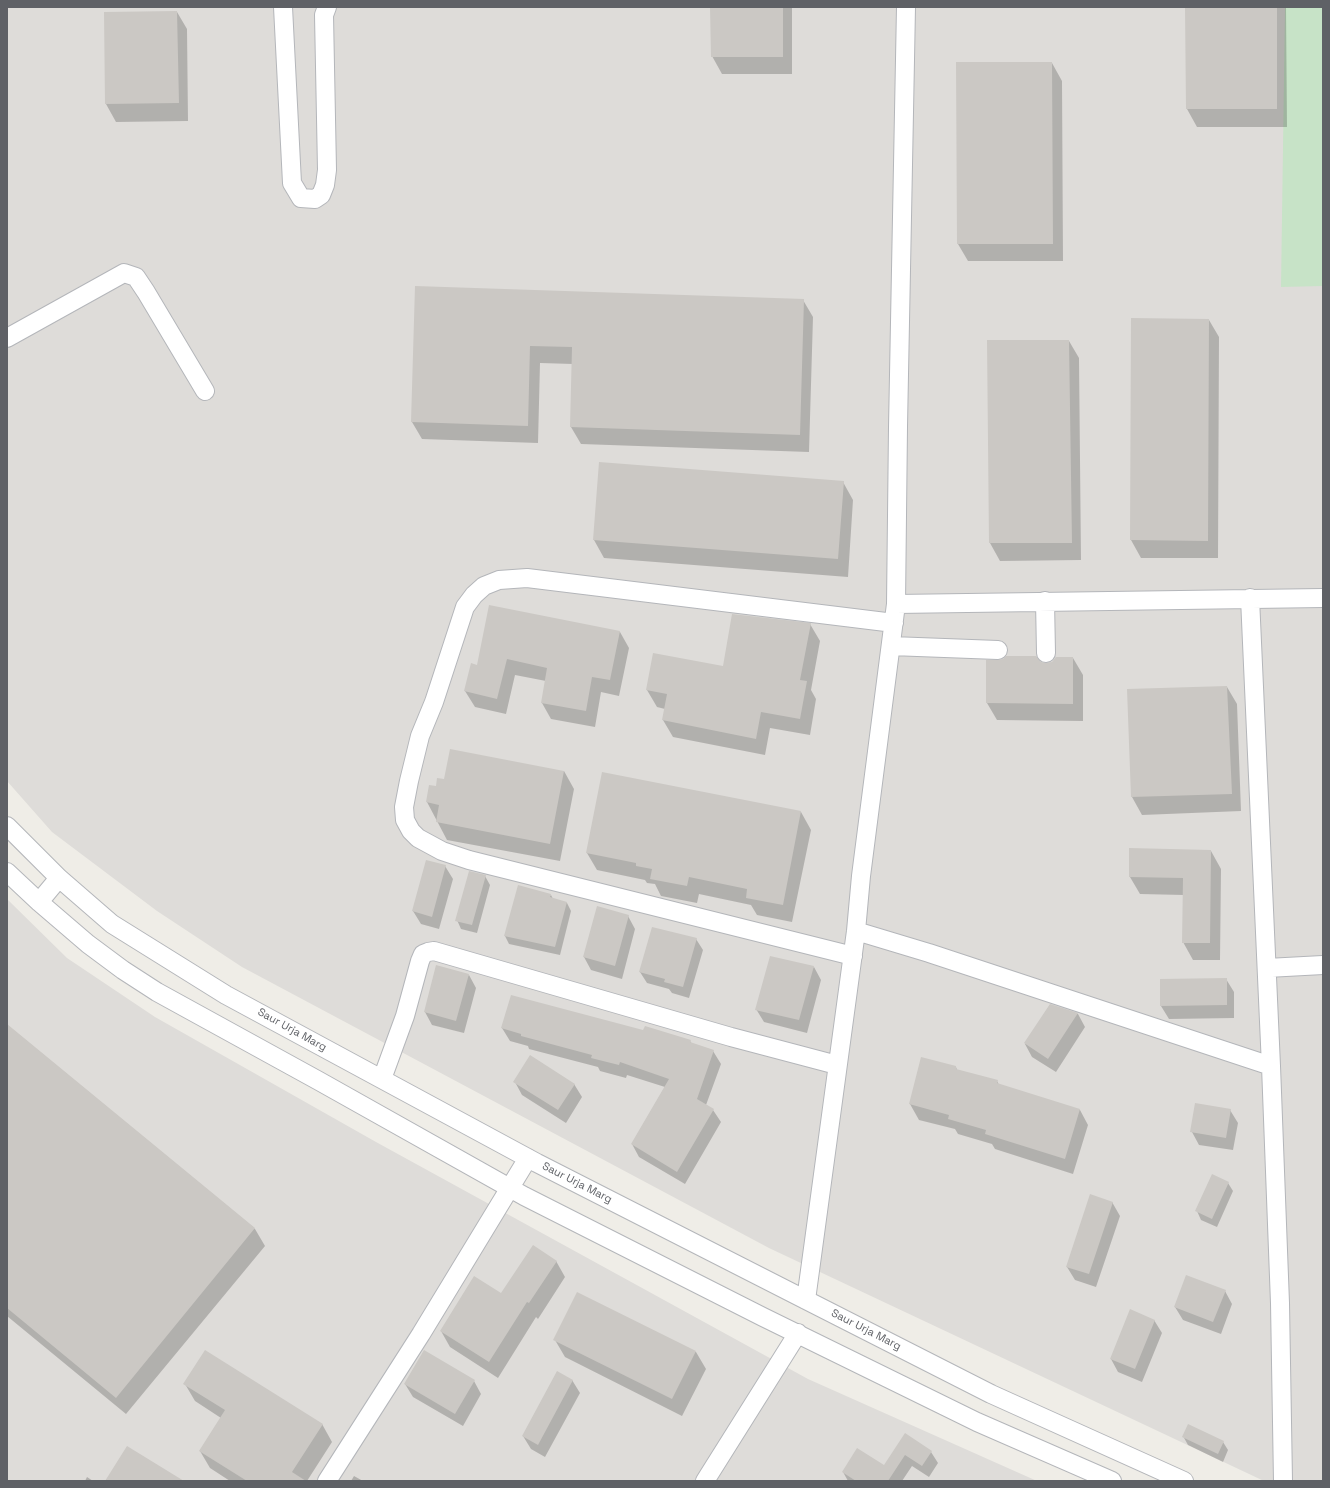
<!DOCTYPE html>
<style>
body{margin:0}
#map{position:relative;width:1330px;height:1488px;overflow:hidden;background:#efede7;font-family:"Space Grotesk",sans-serif}
canvas{display:block}
.frame{position:absolute;inset:0;border:8px solid #5f6166;pointer-events:none}
</style>
<div id="map">
<canvas width="1330" height="1488"></canvas>
<div class="frame"></div>
</div>
<script>
const ctx = document.querySelector('canvas').getContext('2d');
ctx.lineJoin = 'round';
function fillPath(path, color) { ctx.fillStyle = color; ctx.fill(path, 'evenodd'); }
const shape = rows => new Path2D(rows.map(r => 'M' + r).join(''));
function trace(path, color, width, dash) { ctx.strokeStyle = color; ctx.lineWidth = width; ctx.lineCap = dash ? 'butt' : 'round'; ctx.setLineDash(dash || []); ctx.stroke(path); }
function drawText(font, color, halo, rows, align = 'center') {
  ctx.font = font + ' "Space Grotesk",sans-serif'; ctx.lineWidth = 3; ctx.setLineDash([]); ctx.textBaseline = 'middle'; ctx.strokeStyle = halo; ctx.fillStyle = color; for (const [text, x, y, turn = 0] of rows) {
    ctx.save(); ctx.translate(x, y); ctx.rotate((+turn || 0) * Math.PI / 180); ctx.textAlign = isNaN(turn) ? turn : align; if (halo) ctx.strokeText(text, 0, 0); ctx.fillText(text, 0, 0); ctx.restore();
  }
}
fillPath(shape([
 [7,7,1323,7,1323,1481,1264,1481,769,1248,242,967,157,911,52,832,7,781],
 [7,899,67,958,155,1017,376,1142,808,1379,1037,1481,7,1481]
]), '#dedcd9');
fillPath(shape([
 [1285,7,1323,7,1323,286,1281,287]
]), '#c7e3c7');
fillPath(shape([
 [711,7,792,7,792,74,722,74,712,56],
 [1186,7,1286,7,1287,127,1197,127,1187,109],
 [177,12,187,29,188,121,116,122,106,104,105,13],
 [1052,63,1062,81,1063,261,968,261,958,244],
 [416,287,803,300,813,317,809,452,581,444,571,427,573,364,540,363,538,443,422,439,412,422],
 [1209,320,1219,337,1218,558,1141,558,1131,540],
 [988,341,1069,341,1079,358,1081,560,1000,561,990,543],
 [600,463,843,482,853,500,848,577,604,558,594,540],
 [810,624,820,641,811,690,816,699,810,735,770,728,765,755,673,737,663,720,665,709,657,707,647,690,723,667],
 [620,632,629,648,619,696,601,692,595,727,551,719,542,703,546,681,515,675,506,714,475,707,465,691,478,666],
 [1073,658,1083,675,1083,721,997,720,987,703,1047,664],
 [1227,687,1237,704,1241,811,1142,815,1132,797,1128,690],
 [564,771,574,789,560,861,447,840,427,802,430,786,436,787,445,780],
 [801,812,811,830,792,922,757,915,751,905,699,894,697,903,661,896,655,884,647,883,645,880,597,870,587,853],
 [1211,851,1221,869,1220,960,1193,960,1183,942,1184,895,1140,894,1130,877],
 [445,866,453,879,439,929,421,924,413,911],
 [485,876,490,885,477,933,461,929,457,920],
 [551,895,553,899,567,903,571,911,560,955,509,944,505,936],
 [628,916,635,929,622,979,591,970,584,957],
 [696,939,703,950,689,998,672,993,669,989,647,983,640,972],
 [814,967,821,980,807,1033,764,1022,756,1009],
 [469,975,476,988,464,1033,432,1025,425,1012],
 [1226,979,1234,992,1234,1018,1169,1019,1161,1006,1161,980],
 [1050,1005,1078,1014,1085,1027,1056,1072,1032,1057,1025,1044],
 [7,1025,255,1229,265,1246,126,1414,7,1316],
 [502,1028,644,1031,690,1041,692,1044,713,1051,721,1064,706,1105,713,1110,721,1122,685,1184,639,1157,632,1144,665,1087,627,1075,626,1078,600,1071,598,1067,529,1049,528,1046,510,1041],
 [956,1067,957,1070,997,1081,999,1085,1080,1110,1088,1125,1073,1174,995,1149,992,1144,958,1134,955,1129,919,1120,910,1104],
 [515,1082,574,1084,582,1097,566,1123,522,1095],
 [1230,1110,1238,1123,1233,1150,1199,1145,1192,1132],
 [1228,1183,1233,1191,1217,1227,1201,1220,1197,1211],
 [1112,1202,1120,1216,1096,1287,1075,1280,1067,1267],
 [556,1261,565,1277,538,1319,536,1317,498,1378,450,1347,441,1331],
 [1225,1291,1232,1304,1221,1334,1183,1320,1175,1307],
 [1154,1320,1162,1333,1142,1382,1118,1372,1111,1359],
 [555,1340,696,1352,706,1369,682,1416,565,1357],
 [572,1380,580,1393,545,1457,531,1449,523,1436],
 [474,1381,481,1394,463,1426,413,1397,405,1384],
 [185,1384,322,1424,332,1442,307,1481,230,1481,210,1468,200,1451,221,1418,195,1401],
 [906,1435,931,1452,938,1463,929,1477,912,1466,902,1481,848,1481,843,1472,884,1467],
 [1183,1436,1223,1442,1228,1450,1223,1462,1188,1445],
 [354,1476,363,1481,351,1481],
 [87,1477,93,1481,85,1481]
]), '#0003');
fillPath(shape([
 [710,7,783,7,783,57,711,57],
 [1185,7,1277,7,1277,109,1186,109],
 [177,11,179,103,105,104,104,12],
 [956,62,1052,62,1053,244,957,244],
 [415,286,804,299,800,435,570,427,572,347,530,346,528,426,411,422],
 [1131,318,1209,319,1208,541,1130,540],
 [987,340,1069,340,1072,543,989,543],
 [599,462,844,481,838,559,593,540],
 [489,605,620,631,610,680,592,677,586,711,541,703,547,668,507,659,497,699,464,691,471,663,477,665],
 [732,614,811,623,800,680,807,681,800,719,761,712,756,739,662,720,667,694,646,690,653,653,723,666],
 [1006,656,1036,656,1041,662,1046,663,1052,662,1056,657,1073,657,1073,704,986,703,986,660,998,660,1003,659],
 [1227,686,1232,794,1131,797,1127,689],
 [450,749,564,771,550,844,436,822,439,805,426,802,429,785,436,786,437,778,444,779],
 [602,772,801,811,783,905,746,898,747,889,689,877,687,886,650,879,652,869,636,866,636,863,586,853],
 [1129,848,1211,850,1210,943,1182,943,1183,878,1129,877],
 [426,860,446,865,432,917,412,911],
 [469,871,486,875,472,925,455,921],
 [518,885,551,894,550,897,567,902,555,947,504,936],
 [597,906,629,915,615,966,583,957],
 [652,927,697,938,683,987,664,982,665,979,639,972],
 [770,956,814,966,799,1020,755,1010],
 [436,965,469,974,456,1021,424,1012],
 [1227,978,1227,1005,1160,1006,1160,979],
 [511,995,643,1030,645,1026,691,1040,690,1042,714,1050,697,1099,714,1109,677,1172,631,1144,669,1079,620,1062,619,1065,591,1058,592,1055,521,1036,521,1034,501,1028],
 [1050,1004,1078,1013,1048,1059,1024,1043],
 [7,1024,255,1228,116,1398,7,1308],
 [530,1055,575,1084,558,1110,513,1082],
 [921,1057,956,1066,956,1069,998,1080,997,1083,1080,1109,1065,1159,985,1134,986,1130,948,1119,949,1115,909,1104],
 [1195,1103,1231,1109,1226,1138,1190,1132],
 [1212,1174,1229,1182,1212,1219,1195,1211],
 [1090,1194,1113,1202,1089,1274,1066,1267],
 [533,1245,557,1261,529,1303,527,1302,489,1362,440,1331,474,1276,501,1293],
 [1186,1275,1226,1290,1213,1322,1174,1307],
 [577,1292,696,1351,672,1399,553,1340],
 [1130,1309,1155,1320,1135,1369,1110,1359],
 [205,1350,323,1424,292,1472,306,1481,247,1481,199,1451,225,1410,183,1384],
 [424,1350,475,1380,455,1414,404,1384],
 [557,1371,573,1380,538,1445,522,1436],
 [1188,1424,1224,1441,1218,1454,1182,1437],
 [905,1433,932,1451,922,1466,905,1455,888,1481,856,1481,842,1472,857,1448,884,1465],
 [127,1446,184,1481,105,1481]
]), '#cbc8c4');
const minor = shape([
 [283,7,292,183,301,198,315,199,321,195,325,185,327,170,324,15,327,7],
 [7,338,124,273,136,277,146,292,205,391],
 [1250,598,1271,1066,1280,1303,1283,1481],
 [1045,601,1046,653],
 [896,604,1323,598],
 [891,646,998,650],
 [7,826,59,878,112,924,226,995,537,1163,806,1300,991,1394,1184,1481],
 [7,872,39,902,88,944,123,970,157,992,319,1081,524,1196,763,1317,977,1422,1112,1481],
 [39,902,59,878],
 [856,931,929,953,1271,1066],
 [853,956,469,860,442,851,418,838,411,831,405,820,404,807,409,781,420,736,434,702,465,607,474,595,484,586,499,580,527,578,894,623],
 [1267,968,1323,965],
 [382,1079,405,1016,420,961,423,954,428,952,434,951,731,1037,837,1065],
 [806,1300,856,931,861,876,896,604,898,427,906,7],
 [327,1481,421,1334,528,1158],
 [705,1481,798,1333]
]);
trace(minor, '#b4b6ba', 20);
trace(minor, '#fff', 18);
drawText('11px', '#5f6166', '#fff', [
 ["Saur Urja Marg",292,1030,29],
 ["Saur Urja Marg",577,1183,27],
 ["Saur Urja Marg",866,1330,27]
]);
</script>
